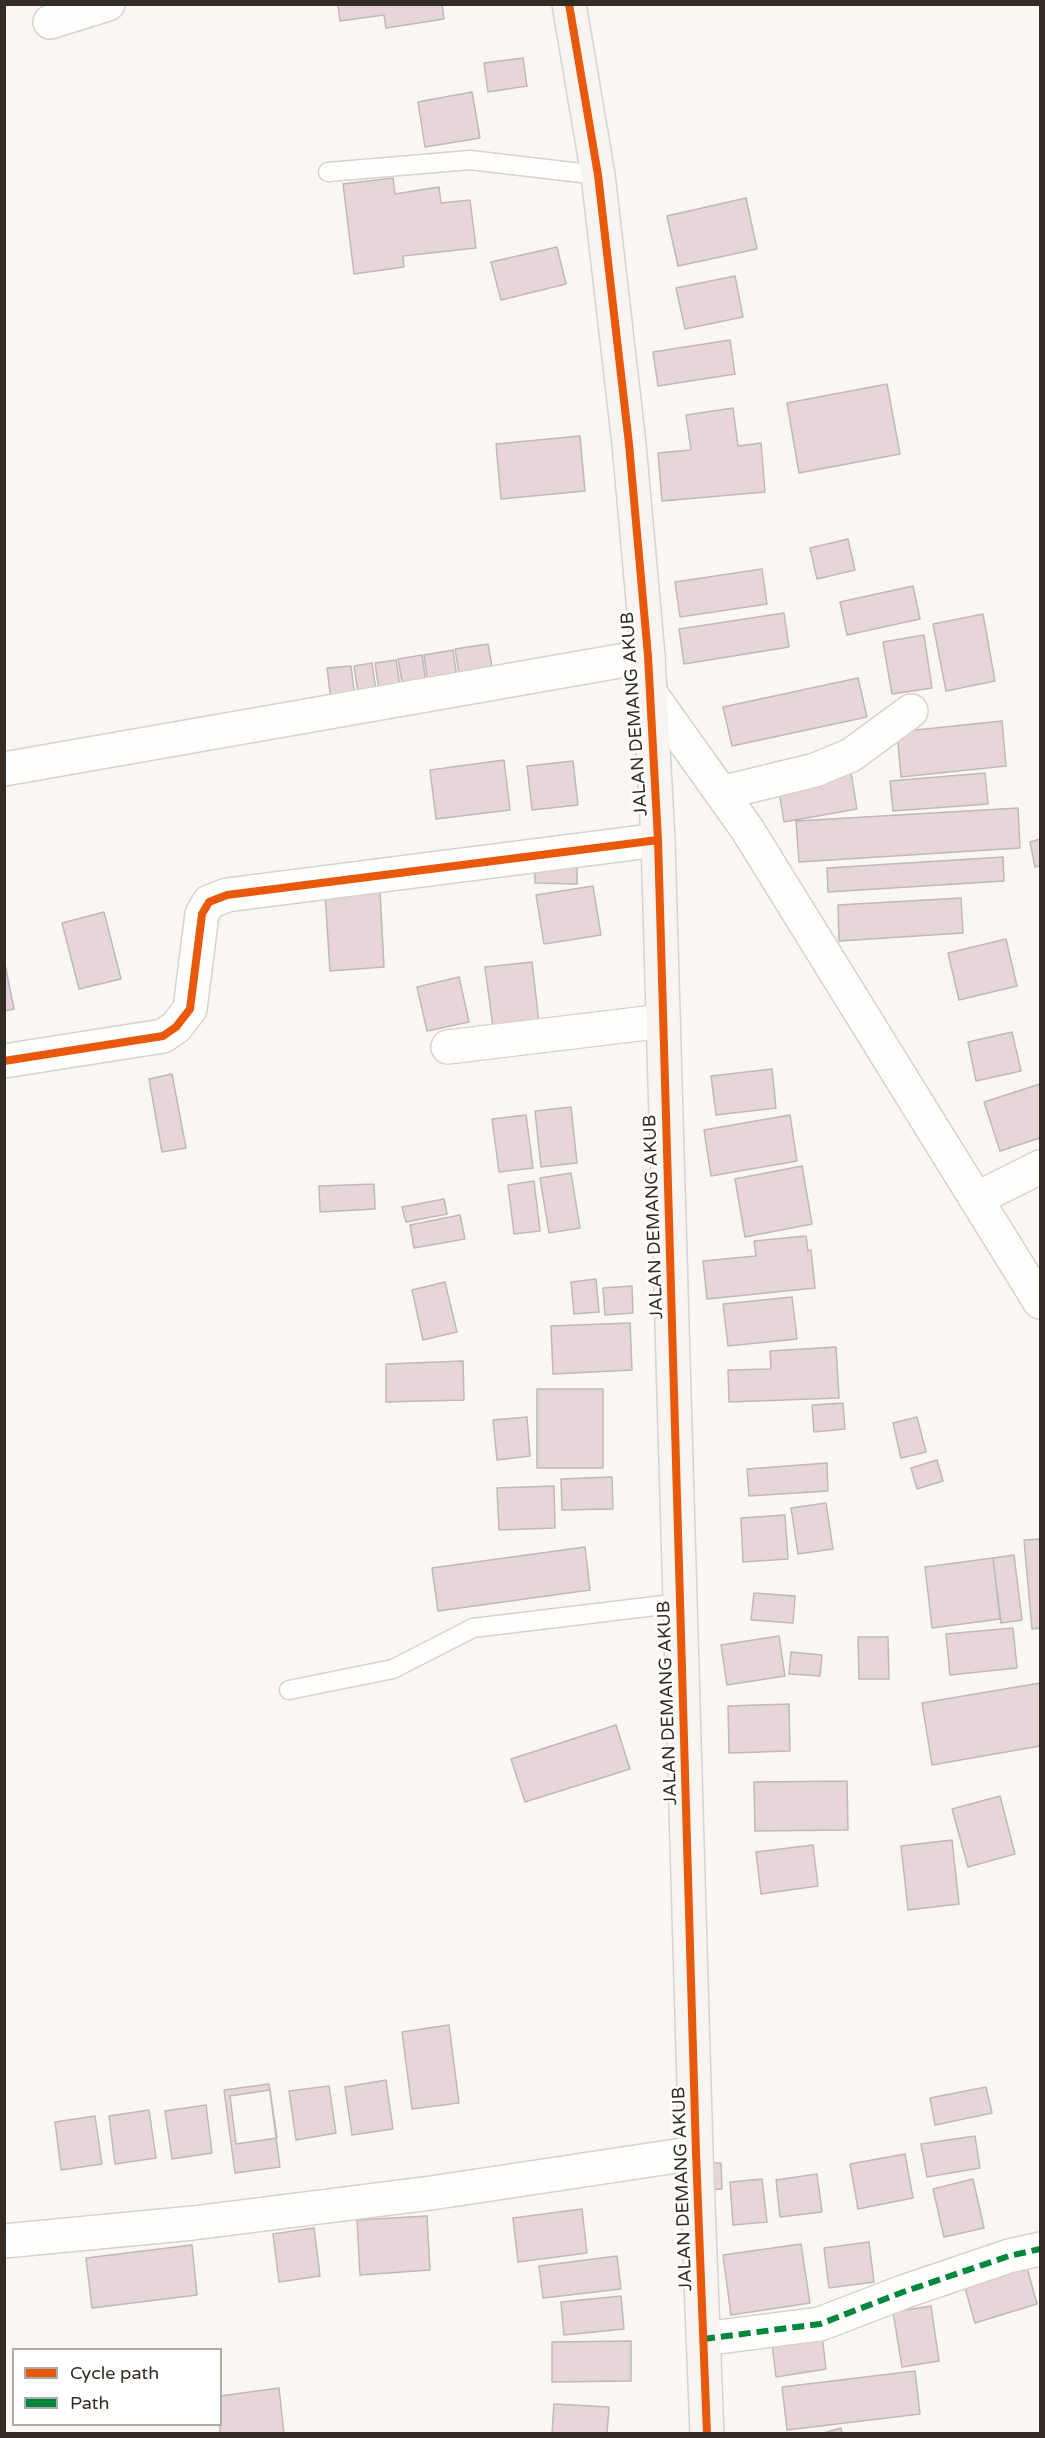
<!DOCTYPE html>
<style>
body{margin:0}
#map{position:relative;width:1045px;height:2438px;overflow:hidden;background:#faf7f2;font-family:"Varela Round",sans-serif}
canvas{display:block}
.frame{position:absolute;inset:0;border:6px solid #332c25;pointer-events:none}
.legend{position:absolute;left:12px;top:2348px;width:210px;height:78px;box-sizing:border-box;background:#fff;border:2px solid #adaba8;margin:0;padding:8px 10px;list-style:none;font-size:18px;color:#332c25}
.legend li{display:flex;align-items:center;gap:12px;height:30px}
.legend b{width:30px;border:2px solid #adaba8}
</style>
<div id="map">
<canvas width="1045" height="2438"></canvas>
<div class="frame"></div>
<ul class="legend">
<li><b style="height:8px;background:#e8590c"></b>Cycle path</li>
<li><b style="height:8px;background:#00873e"></b>Path</li>
</ul>
</div>
<script>
const ctx = document.querySelector('canvas').getContext('2d');
ctx.lineJoin = 'round';
function fillPath(path, color) { ctx.fillStyle = color; ctx.fill(path, 'evenodd'); }
const shape = rows => new Path2D(rows.map(r => 'M' + r).join(''));
function trace(path, color, width, dash) { ctx.strokeStyle = color; ctx.lineWidth = width; ctx.lineCap = dash ? 'butt' : 'round'; ctx.setLineDash(dash || []); ctx.stroke(path); }
function drawText(font, color, halo, rows, align = 'center') {
  ctx.font = font + ' "Varela Round",sans-serif'; ctx.lineWidth = 5; ctx.setLineDash([]); ctx.textBaseline = 'middle'; ctx.strokeStyle = halo; ctx.fillStyle = color; for (const [text, x, y, turn = 0] of rows) {
    ctx.save(); ctx.translate(x, y); ctx.rotate((+turn || 0) * Math.PI / 180); ctx.textAlign = isNaN(turn) ? turn : align; if (halo) ctx.strokeText(text, 0, 0); ctx.fillText(text, 0, 0); ctx.restore();
  }
}
const building = shape([
 [338,4,442,4,444,19,386,28,384,15,340,21,338,4],
 [523,58,527,86,488,92,484,63,523,58],
 [472,92,480,138,425,147,418,102,472,92],
 [393,178,395,194,439,187,441,203,470,200,476,248,403,256,404,267,354,274,343,184,393,178],
 [746,198,757,249,678,266,667,216,746,198],
 [557,247,566,284,501,300,491,262,557,247],
 [735,276,743,317,685,329,676,288,735,276],
 [730,340,735,374,658,386,653,352,730,340],
 [887,384,900,454,799,473,787,403,887,384],
 [733,408,738,446,761,443,765,492,662,501,658,453,691,450,686,415,733,408],
 [580,436,585,491,501,499,496,444,580,436],
 [848,539,855,570,817,579,810,548,848,539],
 [762,569,767,604,680,617,675,582,762,569],
 [913,586,920,619,847,635,840,602,913,586],
 [784,613,789,647,684,664,679,629,784,613],
 [983,614,995,681,946,691,933,624,983,614],
 [924,635,932,688,892,694,883,642,924,635],
 [488,644,493,673,460,679,455,649,488,644],
 [453,650,457,678,428,683,424,655,453,650],
 [422,655,426,683,403,687,398,659,422,655],
 [396,660,400,686,379,690,375,663,396,660],
 [372,663,376,690,358,693,354,666,372,663],
 [351,666,355,698,331,700,327,668,351,666],
 [858,678,867,717,732,746,723,707,858,678],
 [1002,721,1006,766,901,777,897,732,1002,721],
 [504,760,510,810,436,819,430,770,504,760],
 [573,761,578,805,532,810,527,766,573,761],
 [851,772,857,809,784,822,778,785,851,772],
 [985,773,988,804,893,811,890,781,985,773],
 [1018,808,1020,848,799,862,796,821,1018,808],
 [1040,839,1040,866,1035,867,1030,842,1040,839],
 [1003,857,1004,881,828,892,827,868,1003,857],
 [535,865,577,865,577,884,535,883,535,865],
 [593,886,601,935,544,944,536,895,593,886],
 [380,891,384,967,330,971,325,894,380,891],
 [961,898,963,933,839,941,838,905,961,898],
 [104,912,121,979,79,989,62,923,104,912],
 [1006,939,1017,986,959,1000,948,953,1006,939],
 [4,959,14,1009,4,1011,4,959],
 [532,962,539,1023,493,1028,485,967,532,962],
 [459,977,469,1022,427,1031,417,987,459,977],
 [1012,1032,1021,1071,976,1081,968,1042,1012,1032],
 [772,1069,776,1108,716,1115,711,1076,772,1069],
 [172,1074,186,1148,162,1152,149,1079,172,1074],
 [1040,1084,1040,1138,1000,1151,984,1102,1040,1084],
 [571,1107,577,1163,541,1167,535,1111,571,1107],
 [526,1115,533,1168,499,1172,492,1119,526,1115],
 [790,1115,797,1161,711,1176,704,1130,790,1115],
 [802,1166,812,1224,745,1237,735,1179,802,1166],
 [571,1173,580,1228,549,1233,540,1178,571,1173],
 [534,1181,540,1231,514,1234,508,1185,534,1181],
 [374,1184,375,1209,320,1212,319,1186,374,1184],
 [444,1199,447,1214,406,1222,402,1207,444,1199],
 [460,1215,465,1239,414,1248,410,1225,460,1215],
 [806,1236,808,1251,811,1250,815,1288,707,1299,703,1261,756,1256,754,1241,806,1236],
 [596,1279,599,1312,574,1314,571,1282,596,1279],
 [445,1282,457,1332,423,1340,412,1290,445,1282],
 [632,1286,633,1313,605,1315,603,1288,632,1286],
 [792,1297,797,1339,728,1346,723,1304,792,1297],
 [630,1323,632,1370,553,1374,551,1326,630,1323],
 [836,1347,839,1398,729,1402,728,1370,771,1369,770,1351,836,1347],
 [463,1361,464,1400,386,1402,386,1364,463,1361],
 [537,1389,603,1389,603,1468,537,1468,537,1389],
 [843,1403,845,1429,814,1432,812,1405,843,1403],
 [527,1417,530,1456,497,1460,493,1420,527,1417],
 [917,1417,926,1452,901,1458,893,1423,917,1417],
 [937,1460,943,1481,917,1489,911,1468,937,1460],
 [827,1463,828,1491,749,1496,747,1469,827,1463],
 [612,1477,613,1509,562,1510,561,1479,612,1477],
 [554,1486,555,1528,499,1530,497,1488,554,1486],
 [826,1503,833,1549,798,1554,791,1508,826,1503],
 [785,1515,788,1559,743,1562,741,1518,785,1515],
 [1040,1539,1040,1628,1032,1629,1024,1540,1040,1539],
 [585,1547,590,1590,438,1611,432,1568,585,1547],
 [1014,1555,1022,1620,1001,1623,993,1558,1014,1555],
 [993,1558,1000,1619,932,1628,925,1567,993,1558],
 [754,1593,795,1596,793,1623,751,1620,754,1593],
 [1013,1628,1017,1668,950,1675,946,1634,1013,1628],
 [779,1636,785,1676,727,1685,721,1645,779,1636],
 [858,1637,888,1637,889,1679,859,1679,858,1637],
 [791,1652,822,1655,820,1676,789,1674,791,1652],
 [1040,1683,1040,1746,932,1765,922,1703,1040,1683],
 [789,1704,790,1751,729,1753,728,1706,789,1704],
 [616,1725,630,1769,525,1802,511,1759,616,1725],
 [847,1781,848,1830,755,1831,754,1782,847,1781],
 [1000,1796,1015,1854,968,1867,952,1809,1000,1796],
 [952,1840,959,1904,908,1910,901,1846,952,1840],
 [813,1845,818,1886,761,1894,756,1852,813,1845],
 [449,2025,459,2103,412,2109,402,2032,449,2025],
 [386,2080,393,2129,352,2135,345,2087,386,2080],
 [269,2084,280,2167,235,2173,224,2090,269,2084],
 [329,2086,336,2133,296,2140,289,2091,329,2086],
 [986,2087,992,2113,935,2125,930,2098,986,2087],
 [270,2090,277,2138,236,2144,230,2096,270,2090],
 [206,2105,212,2153,172,2159,165,2111,206,2105],
 [149,2110,156,2158,115,2164,109,2116,149,2110],
 [95,2116,102,2164,61,2170,55,2122,95,2116],
 [975,2136,980,2168,927,2177,921,2144,975,2136],
 [905,2154,913,2198,858,2209,850,2164,905,2154],
 [702,2163,721,2163,722,2189,703,2190,702,2163],
 [817,2174,822,2212,780,2217,776,2180,817,2174],
 [762,2179,767,2222,733,2225,730,2182,762,2179],
 [973,2179,984,2228,944,2237,933,2189,973,2179],
 [582,2209,587,2253,518,2262,513,2218,582,2209],
 [427,2216,430,2270,360,2275,357,2220,427,2216],
 [314,2228,320,2276,279,2282,273,2234,314,2228],
 [869,2242,874,2282,829,2288,824,2248,869,2242],
 [801,2244,810,2303,731,2315,723,2255,801,2244],
 [192,2245,197,2295,92,2308,86,2258,192,2245],
 [617,2256,621,2289,543,2298,539,2266,617,2256],
 [1027,2268,1037,2304,975,2323,965,2288,1027,2268],
 [621,2296,624,2329,564,2335,561,2302,621,2296],
 [931,2306,939,2361,902,2367,893,2312,931,2306],
 [822,2335,826,2369,776,2377,772,2343,822,2335],
 [631,2341,631,2381,552,2382,552,2342,631,2341],
 [915,2371,920,2414,787,2430,782,2387,915,2371],
 [279,2388,284,2434,220,2434,220,2396,279,2388],
 [554,2404,609,2407,607,2434,552,2434,554,2404],
 [841,2428,842,2434,820,2434,841,2428]
]);
fillPath(building, '#e7d5da');
trace(building, '#beb8b8', 1.5);
const lane = shape([
 [328,172,470,160,598,175],
 [289,1690,393,1669,473,1628,680,1603]
]);
const street = shape([
 [50,22,108,4],
 [650,693,747,829,1040,1302],
 [4,769,648,656],
 [721,793,815,770,851,755,911,711],
 [448,1047,663,1021],
 [4,1061,163,1036,176,1027,190,1009,202,914,209,902,227,895,658,840],
 [976,1199,1040,1167],
 [4,2241,193,2223,431,2193,696,2153],
 [703,2339,820,2324,903,2292,1009,2256,1040,2249]
]);
const secondary = shape([
 [569,4,598,175,629,444,648,656,658,840,696,2153,707,2434]
]);
trace(lane, '#d7d2cc', 21);
trace(street, '#d7d2cc', 36);
trace(secondary, '#d7d2cc', 36);
trace(lane, '#fefefd', 18);
trace(street, '#fefefd', 33);
trace(secondary, '#f7f4f1', 33);
trace(shape([
 [703,2339,820,2324,903,2292,1009,2256,1040,2249]
]), '#00873e', 6, [12, 6]);
trace(shape([
 [569,4,598,175,629,444,648,656,658,840,696,2153,707,2434],
 [4,1061,163,1036,176,1027,190,1009,202,914,209,902,227,895,658,840]
]), '#e8590c', 8);
drawText('18px', '#332c25', '#fff', [
 ["JALAN DEMANG AKUB",635,714,-94],
 ["JALAN DEMANG AKUB",654,1217,-92],
 ["JALAN DEMANG AKUB",668,1703,-92],
 ["JALAN DEMANG AKUB",683,2189,-92]
]);
</script>
